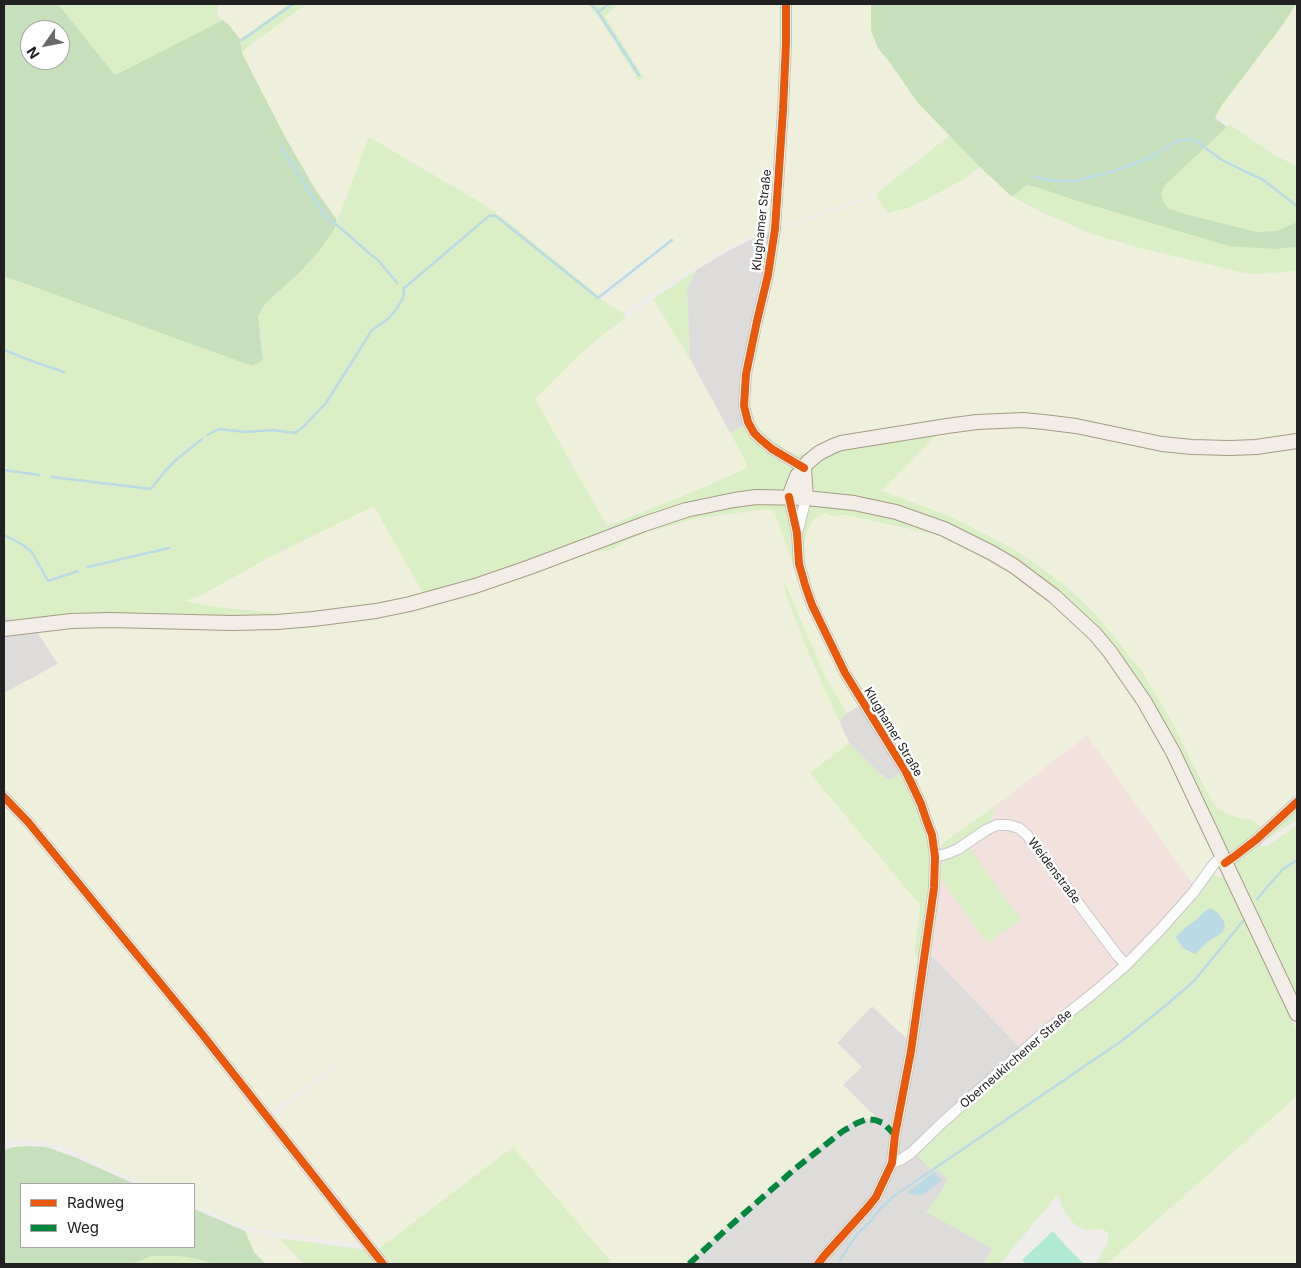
<!DOCTYPE html>
<meta charset="utf-8">
<style>
body{margin:0}
#map{position:relative;width:1301px;height:1268px;overflow:hidden;background:#efede9;font-family:Inter,sans-serif}
canvas{display:block}
.frame{position:absolute;inset:0;border:5px solid #212121;pointer-events:none}
.legend{position:absolute;left:20px;top:1183px;width:175px;height:65px;box-sizing:border-box;background:#fff;border:1px solid #a6a6a6;margin:0;padding:6px 9px;list-style:none;font-size:15px;color:#212121}
.legend li{display:flex;align-items:center;gap:10px;height:25px}
.legend b{width:25px;border:1px solid #a6a6a6}
.north{position:absolute;left:20px;top:20px;width:50px;height:50px;box-sizing:border-box;background:#fff;border:1px solid #a6a6a6;border-radius:50%;rotate:237deg;font-size:14px;font-weight:700;line-height:20px;text-align:center;color:#212121}
.north::after{content:'';display:block;margin:auto;width:18px;height:22px;background:#696867;clip-path:polygon(50% 0,100% 100%,50% 72%,0 100%)}
</style>
<div id="map">
<canvas width="1301" height="1268"></canvas>
<div class="frame"></div>
<ul class="legend">
<li><b style="height:6px;background:#e8590c"></b>Radweg</li>
<li><b style="height:6px;background:#00873e"></b>Weg</li>
</ul>
<div class="north">N</div>
</div>
<script>
const ctx = document.querySelector('canvas').getContext('2d');
ctx.lineJoin = 'round';
function fillPath(path, color) { ctx.fillStyle = color; ctx.fill(path, 'evenodd'); }
const shape = rows => new Path2D(rows.map(r => 'M' + r).join(''));
function trace(path, color, width, dash) { ctx.strokeStyle = color; ctx.lineWidth = width; ctx.lineCap = dash ? 'butt' : 'round'; ctx.setLineDash(dash || []); ctx.stroke(path); }
function drawText(font, color, halo, rows, align = 'center') {
  ctx.font = font + ' Inter,sans-serif'; ctx.lineWidth = 5; ctx.setLineDash([]); ctx.textBaseline = 'middle'; ctx.strokeStyle = halo; ctx.fillStyle = color; for (const [text, x, y, turn = 0] of rows) {
    ctx.save(); ctx.translate(x, y); ctx.rotate((+turn || 0) * Math.PI / 180); ctx.textAlign = isNaN(turn) ? turn : align; if (halo) ctx.strokeText(text, 0, 0); ctx.fillText(text, 0, 0); ctx.restore();
  }
}
fillPath(shape([
 [778,230,750,422,730,433,690,359,687,289,696,270,730,250,765,233],
 [4,615,5,616,36,630,58,664,4,693],
 [860,705,902,772,890,780,879,773,849,743,839,721,847,713],
 [922,945,1025,1053,929,1168,941,1171,947,1180,941,1192,927,1212,993,1249,983,1264,686,1264,753,1203,829,1137,855,1120,875,1117,843,1085,837,1043,872,1006,907,1039]
]), '#dedcda');
fillPath(shape([
 [1087,735,1199,893,1141,955,1025,1053,922,945,932,852,952,848,992,821,995,806]
]), '#f2e1dd');
fillPath(shape([
 [219,4,289,4,240,39,228,24,220,19,217,12],
 [307,4,587,4,644,78,605,16,619,4,783,4,783,36,772,226,723,250,622,312,602,300,676,238,673,236,598,295,502,217,369,138,337,220,315,189,284,135,242,53,246,48],
 [789,4,871,4,871,30,878,48,891,64,917,102,950,135,877,193,778,228],
 [1296,4,1297,4,1297,166,1276,156,1217,115,1222,105,1284,23],
 [980,167,1011,196,1041,212,1092,234,1137,247,1244,273,1255,274,1297,271,1297,438,1269,441,1188,442,1051,419,812,451,797,455,785,449,765,435,758,427,754,419,747,391,778,230,877,196,887,213,908,208,964,179],
 [653,299,690,359,730,433,741,452,746,462,747,468,700,489,607,526,535,399,581,353,604,334],
 [1025,424,1102,435,1297,446,1297,796,1262,828,1252,820,1243,819,1229,815,1218,809,1212,801,1192,762,1118,641,1098,617,1075,594,1038,565,1010,547,951,517,882,491,938,433],
 [374,506,424,595,392,603,301,615,215,607,182,601,200,596,270,557],
 [766,509,774,510,798,578,860,705,847,713,825,676,785,583,785,593,808,652,849,743,810,773,920,905,915,950,920,959,907,1039,872,1006,837,1043,862,1067,843,1085,876,1117,855,1120,829,1137,753,1203,686,1264,613,1264,513,1147,377,1250,273,1117,347,1058,347,1056,269,1112,22,808,4,792,4,693,58,664,36,630,97,625,341,620,578,554,597,551,607,551,614,549,625,541,651,531,699,518],
 [824,513,828,513,831,516,844,515,952,538,1024,579,1091,636,1156,730,1214,849,1211,856,1194,885,1087,735,992,808,941,844,936,841,822,620,803,566,802,552,808,529,813,520],
 [6,804,22,822,211,1049,360,1241,360,1244,256,1229,240,1224,194,1205,194,1184,146,1184,59,1145,38,1140,26,1139,12,1142,4,1129,4,805],
 [1297,1096,1297,1264,1107,1264],
 [245,1231,279,1238,304,1264,266,1264,254,1252]
]), '#eef0db');
fillPath(shape([
 [58,4,219,4,217,12,220,18,223,20,115,75],
 [289,4,307,4,246,48,242,53,240,39],
 [587,4,619,4,605,16,644,78,639,81,600,19],
 [1229,124,1276,156,1297,166,1297,222,1276,231,1257,232,1185,214,1168,208,1163,201,1161,193,1165,185],
 [950,135,980,167,964,179,931,197,908,208,887,213,877,196,877,193],
 [369,137,478,201,502,217,598,295,602,300,622,312,626,318,604,334,581,353,535,399,607,526,700,489,747,468,746,462,741,452,730,433,750,422,747,391,754,419,758,427,765,435,785,449,797,455,812,451,804,457,791,464,793,472,786,486,781,489,773,491,709,497,668,509,465,586,424,595,374,506,270,557,200,596,184,601,215,607,301,615,19,622,4,616,4,276,252,366,263,359,258,316,265,304,301,271,319,251,334,230],
 [1026,185,1036,187,1077,201,1129,216,1277,249,1296,247,1297,271,1255,274,1244,273,1137,247,1092,234,1041,212,1011,196,1020,191],
 [696,270,687,289,690,359,653,299],
 [938,433,882,491,952,517,1010,547,1038,565,1075,594,1098,617,1143,673,1172,722,1204,786,1212,801,1218,809,1229,815,1243,819,1252,820,1262,828,1245,844,1232,853,1227,853,1165,726,1137,678,1100,632,1080,611,908,509,873,500,836,494,819,492,813,488,810,484,809,474,812,467,817,461,833,451],
 [760,504,782,504,788,508,791,516,792,551,798,578,774,511,766,509,699,518,651,531,625,541,614,549,607,551,597,551,579,554,663,522,714,509],
 [815,505,836,506,878,514,912,523,952,538,845,515,831,516,828,513,824,513,813,520,808,529,802,552,801,543,803,523,807,511,811,506],
 [784,581,825,676,847,713,839,721,808,652,785,593],
 [849,743,879,773,890,780,902,772,921,814,932,852,931,886,920,959,915,955,915,950,920,905,810,773],
 [995,806,992,821,952,848,941,850,941,844],
 [1297,808,1297,819,1268,839,1265,838],
 [1297,825,1297,1008,1234,869,1235,862,1239,857,1257,845,1267,846],
 [969,847,1021,920,987,943,940,878,939,869,944,861],
 [1212,875,1224,878,1229,886,1297,1030,1297,1096,1107,1264,1096,1264,1107,1244,1109,1236,1106,1231,1102,1229,1084,1230,1075,1225,1066,1214,1061,1204,1058,1194,1000,1264,983,1264,993,1249,926,1212,941,1192,947,1180,941,1172,929,1168,915,1153,1025,1053,1141,955,1199,893],
 [513,1147,613,1264,388,1264,377,1250],
 [279,1238,367,1250,378,1264,304,1264],
 [152,1256,179,1256,202,1260,212,1264,132,1264]
]), '#daefc5');
fillPath(shape([
 [4,4,58,4,115,75,223,20,228,24,240,39,242,53,284,135,315,189,337,220,334,230,319,251,301,271,265,304,258,316,263,360,252,366,4,276],
 [30,30,60,30,60,60,30,60],
 [871,4,1296,4,1284,23,1222,105,1215,118,1227,127,1165,185,1161,193,1163,201,1168,208,1185,214,1257,232,1276,231,1297,222,1297,247,1277,249,1229,246,1077,201,1036,187,1026,185,1020,191,1011,196,980,167,917,102,891,64,878,48,871,30],
 [28,1146,46,1147,72,1156,135,1184,21,1184,21,1247,194,1247,194,1209,245,1231,254,1252,266,1264,212,1264,202,1260,179,1256,152,1256,132,1264,4,1264,4,1150,14,1147]
]), '#c7e0bc');
fillPath(shape([
 [1053,1231,1068,1248,1084,1264,1026,1264,1022,1260]
]), '#b0ead4');
fillPath(shape([
 [1210,908,1217,912,1223,920,1225,925,1223,932,1209,941,1195,954,1183,948,1178,941,1176,937,1185,928,1197,919,1204,912],
 [934,1172,942,1181,922,1195,911,1194,908,1192]
]), '#badbe5');
trace(shape([
 [591,4,598,12,639,75],
 [598,12,609,4],
 [242,40,293,4],
 [281,147,325,216,343,230,370,254,378,260,397,283],
 [1034,177,1055,181,1076,181,1114,171,1149,158,1177,141,1189,139,1196,141,1222,160,1244,171,1262,179,1297,206],
 [4,350,32,361,64,372],
 [207,435,219,429,246,432,272,430,295,433,304,426,326,403,372,330,388,319,395,311,402,300,404,294,403,289,489,216,496,216,598,298,672,240],
 [4,470,39,475],
 [52,477,151,489,165,471,177,459,202,439],
 [4,535,23,545,32,552,48,581,78,571],
 [88,567,169,548],
 [1257,899,1283,869,1297,860],
 [840,1260,857,1234,870,1222,880,1209,894,1196,1123,1040,1165,1006,1194,981,1243,921]
]), '#badbe5', 2.5);
const minor = shape([
 [786,4,786,43,783,110,775,229,768,275,757,321,746,374,744,406,748,422,754,433,759,438,772,449,804,468],
 [789,497,797,533,799,564,806,588,812,605,845,673,906,772,921,804,927,822,932,835,935,857,934,888,911,1051,895,1135,892,1163,876,1197,868,1207,824,1256,818,1264],
 [798,530,806,498],
 [4,797,28,822,202,1034,383,1264],
 [935,857,949,853,958,849,986,830,997,825,1008,825,1019,828,1027,835,1117,955,1126,965],
 [1225,863,1235,856,1257,839,1297,802],
 [892,1163,900,1160,911,1153,943,1122,1041,1035,1096,991,1126,965,1159,931,1193,893,1214,864,1222,857]
]);
const major = shape([
 [804,468,806,498],
 [789,497,797,476,808,462,819,453,833,446,841,443,947,426,977,422,1023,420,1044,422,1076,426,1162,444,1192,447,1230,448,1256,447,1297,441],
 [4,629,71,621,110,620,232,623,277,622,313,619,376,611,410,604,475,586,530,567,644,524,686,510,734,500,756,497,806,498,854,503,896,512,944,529,992,553,1014,566,1054,596,1095,634,1110,652,1144,701,1173,752,1297,1014]
]);
trace(minor, '#c8c7c5', 12);
trace(major, '#a69c85', 16);
trace(minor, '#fdfcfc', 10);
trace(major, '#f2ede6', 14);
trace(shape([
 [689,1264,730,1226,796,1168,843,1131,857,1123,867,1119,875,1120,883,1123,895,1135]
]), '#00873e', 6, [12, 6]);
trace(shape([
 [786,4,786,43,783,110,775,229,768,275,757,321,746,374,744,406,748,422,754,433,759,438,772,449,804,468],
 [789,497,797,533,799,564,806,588,812,605,845,673,906,772,921,804,927,822,932,835,935,857,934,888,911,1051,895,1135,892,1163,876,1197,868,1207,824,1256,818,1264],
 [4,797,28,822,202,1034,383,1264],
 [1225,863,1235,856,1257,839,1297,802]
]), '#e8590c', 8);
drawText('12px', '#212121', '#fff', [
 ["Klughamer Straße",762,220,-84],
 ["Klughamer Straße",893,732,59],
 ["Weidenstraße",1054,871,53],
 ["Oberneukirchener Straße",1016,1059,-41]
]);
</script>
